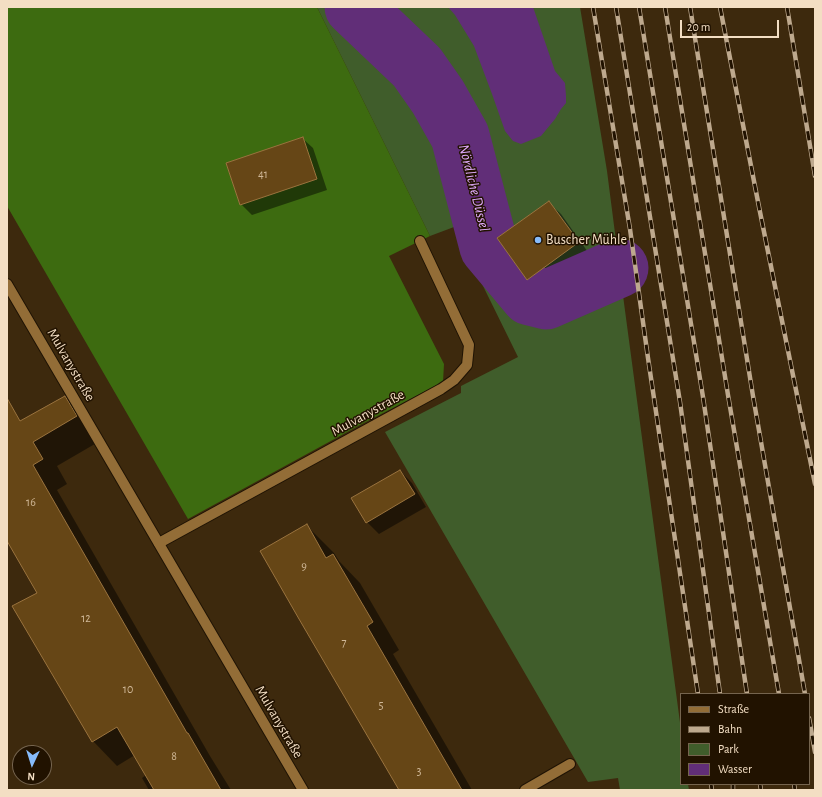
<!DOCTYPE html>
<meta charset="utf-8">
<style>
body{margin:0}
#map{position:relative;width:822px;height:797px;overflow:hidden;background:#3d290d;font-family:"Alegreya Sans",sans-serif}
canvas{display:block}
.frame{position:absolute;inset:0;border:8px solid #f3dec3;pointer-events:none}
.legend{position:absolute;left:680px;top:693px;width:130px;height:92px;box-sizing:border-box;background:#211200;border:1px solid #75644e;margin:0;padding:5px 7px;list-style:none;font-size:12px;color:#f3dec3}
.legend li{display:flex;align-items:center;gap:8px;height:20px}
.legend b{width:20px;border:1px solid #75644e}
.north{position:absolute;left:12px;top:745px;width:40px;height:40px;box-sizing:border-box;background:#211200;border:1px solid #75644e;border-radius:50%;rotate:184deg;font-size:11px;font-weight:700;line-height:16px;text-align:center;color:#f3dec3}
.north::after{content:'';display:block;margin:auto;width:14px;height:18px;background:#86bbfb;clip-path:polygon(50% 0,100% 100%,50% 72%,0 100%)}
.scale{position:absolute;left:680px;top:20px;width:99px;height:18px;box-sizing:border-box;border:2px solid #f3dec3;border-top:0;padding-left:5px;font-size:12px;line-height:14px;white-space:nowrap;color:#f3dec3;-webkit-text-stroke:3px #211200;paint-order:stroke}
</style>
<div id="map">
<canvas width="822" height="797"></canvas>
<div class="frame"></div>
<ul class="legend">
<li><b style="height:5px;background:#936d37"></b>Straße</li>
<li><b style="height:5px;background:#bea98e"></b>Bahn</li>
<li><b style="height:11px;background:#405d2b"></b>Park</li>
<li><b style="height:11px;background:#612e78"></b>Wasser</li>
</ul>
<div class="north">N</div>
<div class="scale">20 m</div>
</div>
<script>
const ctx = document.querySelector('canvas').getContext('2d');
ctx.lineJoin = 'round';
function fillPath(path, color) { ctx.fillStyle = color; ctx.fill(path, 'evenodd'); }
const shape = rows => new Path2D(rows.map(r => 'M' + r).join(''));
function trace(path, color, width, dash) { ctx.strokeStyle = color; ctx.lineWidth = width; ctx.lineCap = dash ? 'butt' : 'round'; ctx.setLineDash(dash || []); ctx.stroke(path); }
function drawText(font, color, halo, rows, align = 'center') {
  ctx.font = font + ' "Alegreya Sans",sans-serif'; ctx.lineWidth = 3; ctx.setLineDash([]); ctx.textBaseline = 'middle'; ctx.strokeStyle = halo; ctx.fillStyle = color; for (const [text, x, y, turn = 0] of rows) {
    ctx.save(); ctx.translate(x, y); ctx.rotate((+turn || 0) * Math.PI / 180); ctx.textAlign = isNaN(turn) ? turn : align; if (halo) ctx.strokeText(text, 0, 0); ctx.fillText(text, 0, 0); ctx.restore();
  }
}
fillPath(shape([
 [317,7,580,7,607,171,624,303,681,730,681,784,688,784,689,790,620,790,618,778,588,782,385,432,461,393,461,386,518,357,454,227,430,236]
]), '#405d2b');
fillPath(shape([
 [7,7,317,7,430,236,389,256,444,364,443,382,360,425,188,519,7,206]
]), '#3d6b10');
fillPath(shape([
 [448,7,533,7,555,71,565,83,566,96,566,103,561,109,555,119,541,136,521,144,513,141,505,131,492,94,474,46,455,15]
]), '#612e78');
fillPath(shape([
 [302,138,313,148,327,190,252,215,241,204],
 [549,203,561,214,590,255,540,291,528,279],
 [65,398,89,422,100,441,57,466,67,484,57,490,210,756,231,790,149,790,142,778,146,775,135,755,117,766,93,741,39,593,7,539,7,406,17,424],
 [400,471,412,483,426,507,379,534,367,522],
 [307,526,334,553,339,561,360,583,399,650,393,654,472,790,400,790]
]), '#0007');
trace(shape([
 [354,7,417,67,438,97,460,136,489,247,530,296,546,300,619,268]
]), '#612e78', 59);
const building = shape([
 [303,137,317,179,240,205,226,163,303,137],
 [549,201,579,242,527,280,497,238,549,201],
 [65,396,77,416,33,442,43,459,33,465,187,733,188,733,221,790,154,790,117,727,92,742,12,606,37,593,7,541,7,398,20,421,65,396],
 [400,470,415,494,366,523,351,498,400,470],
 [307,524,326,558,333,554,373,622,367,626,462,790,399,790,299,619,260,551,307,524]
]);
fillPath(building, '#664616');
trace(building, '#9a733e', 1);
const service = shape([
 [159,543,441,389,454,380,467,365,469,345,420,241],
 [525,790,570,764]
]);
const minor = shape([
 [7,284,303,790]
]);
trace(service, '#1f1304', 12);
trace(minor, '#1f1304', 12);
trace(service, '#936d37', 10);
trace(minor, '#936d37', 10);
const rail = shape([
 [593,7,630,229,648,358,698,694],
 [616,7,680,402,720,694],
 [639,7,703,397,747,694],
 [665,7,728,395,779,694],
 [690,7,753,396,805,694],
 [720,7,760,212,815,484],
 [787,7,815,176],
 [809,718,815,752],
 [711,784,712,790],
 [733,784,733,790],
 [760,784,761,790],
 [794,784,795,790]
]);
trace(rail, '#bea98e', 4.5);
trace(rail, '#211200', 3, [9]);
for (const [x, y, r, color] of [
 [538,240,4,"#86bbfb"]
]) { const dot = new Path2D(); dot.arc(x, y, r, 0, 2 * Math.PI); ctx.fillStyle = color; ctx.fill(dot); trace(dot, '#211200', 1.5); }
drawText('12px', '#d0b898', null, [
 ["41",263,174],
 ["16",31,502],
 ["9",304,566],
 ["12",86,618],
 ["7",344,642],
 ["10",128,689],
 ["5",381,705],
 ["8",174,756],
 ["3",419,771]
]);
drawText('14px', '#f3dec3', '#211200', [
 ["Buscher Mühle",546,240]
], 'left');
drawText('14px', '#f3dec3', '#211200', [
 ["Mulvanystraße",71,365,60],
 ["Mulvanystraße",368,413,-29],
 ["Mulvanystraße",279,722,60]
]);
drawText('italic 15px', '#e2acfe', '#211200', [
 ["Nördliche Düssel",474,188,76]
]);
</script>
